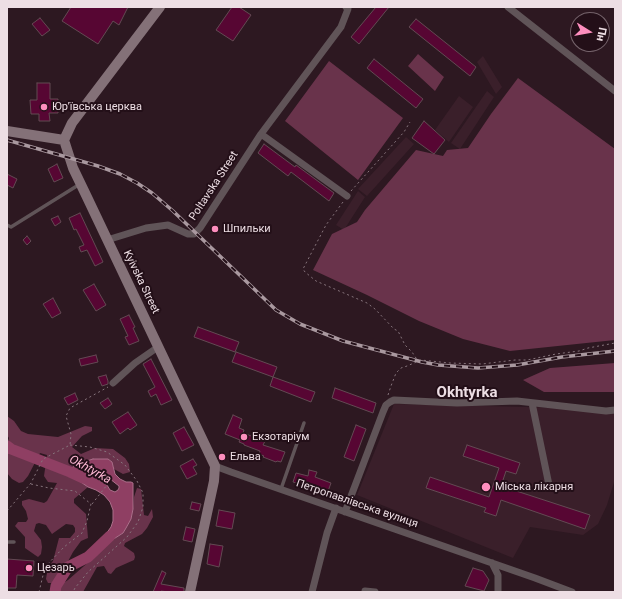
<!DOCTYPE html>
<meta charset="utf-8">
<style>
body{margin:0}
#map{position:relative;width:622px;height:599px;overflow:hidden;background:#2d1821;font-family:Roboto,sans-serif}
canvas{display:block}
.frame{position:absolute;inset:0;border:8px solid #eddee4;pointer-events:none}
.north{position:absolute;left:570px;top:12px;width:40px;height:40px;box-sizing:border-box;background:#230f18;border:1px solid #74626a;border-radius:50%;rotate:101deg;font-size:11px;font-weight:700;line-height:16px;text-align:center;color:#eddee4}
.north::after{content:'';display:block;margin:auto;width:14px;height:18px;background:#fd8ebe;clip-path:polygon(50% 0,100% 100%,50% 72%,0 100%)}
</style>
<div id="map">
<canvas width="622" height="599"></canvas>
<div class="frame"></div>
<div class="north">Пн</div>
</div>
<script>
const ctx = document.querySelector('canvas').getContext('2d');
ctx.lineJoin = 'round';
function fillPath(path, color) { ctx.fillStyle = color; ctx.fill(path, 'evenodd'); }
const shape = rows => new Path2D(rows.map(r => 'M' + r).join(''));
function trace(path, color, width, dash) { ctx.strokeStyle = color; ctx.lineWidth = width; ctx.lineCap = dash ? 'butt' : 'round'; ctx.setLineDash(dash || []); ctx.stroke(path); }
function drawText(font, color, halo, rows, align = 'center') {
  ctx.font = font + ' Roboto,sans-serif'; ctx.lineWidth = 4; ctx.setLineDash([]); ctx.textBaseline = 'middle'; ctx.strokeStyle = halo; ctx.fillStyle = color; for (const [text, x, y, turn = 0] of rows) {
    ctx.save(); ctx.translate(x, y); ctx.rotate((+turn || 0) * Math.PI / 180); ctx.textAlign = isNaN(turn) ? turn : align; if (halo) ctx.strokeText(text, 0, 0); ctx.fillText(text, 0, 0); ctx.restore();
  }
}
fillPath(shape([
 [483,56,502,87,496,94,477,62],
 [487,91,494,97,460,149,451,143],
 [459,96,473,107,449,142,435,130],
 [406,137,414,144,367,196,358,189],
 [358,191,365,197,344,230,336,225],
 [394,404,615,409,615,479,607,505,598,524,583,535,530,527,513,558,357,495]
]), '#3a1f2a');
fillPath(shape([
 [418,54,444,77,435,91,408,66],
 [329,61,403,118,358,180,285,121],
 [518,78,615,149,615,340,510,351,463,339,419,321,367,295,313,270,332,234,357,222,365,210,416,150,443,156,447,150,468,148,491,114],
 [615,363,615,392,544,392,523,380,550,368],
 [7,416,14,421,21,431,28,434,58,437,85,426,92,427,92,431,82,436,72,447,81,454,95,448,113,449,125,458,129,464,130,472,123,474,114,469,112,462,108,459,93,459,77,464,72,476,88,487,74,499,74,503,86,514,88,538,81,541,73,552,58,580,65,582,68,580,99,553,109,542,123,533,133,509,134,497,137,488,141,489,144,515,148,516,152,509,153,517,147,528,142,534,125,543,124,546,134,553,135,557,134,560,116,568,111,574,108,573,104,566,97,567,83,592,60,592,58,585,55,583,48,583,46,579,48,567,53,561,59,538,70,538,75,532,75,528,73,525,66,524,52,534,46,525,39,523,36,524,34,531,41,540,42,547,41,554,38,557,35,555,25,548,25,537,15,526,18,522,26,522,28,519,26,511,22,505,22,501,29,499,44,503,47,501,57,483,48,482,44,476,47,455,40,453,28,476,23,482,19,483,12,479,7,473,7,444,9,438,7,435]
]), '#69334b');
const water = shape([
 [93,459,108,459,112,462,115,474,120,479,126,482,131,482,133,483,133,509,131,519,126,528,123,533,109,542,99,546,106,534,111,527,113,521,113,510,110,502,104,495,96,490,88,487,72,476,70,472,71,469,77,464,93,459],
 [102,475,105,475,119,486,119,488,118,490,115,492,110,490,107,485,99,480,99,476,102,475]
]);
fillPath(water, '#8f3f63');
trace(water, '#ab6f8a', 1);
trace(shape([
 [7,446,11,449,70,472,83,478],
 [55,592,56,586,68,567,88,557,110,536]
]), '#8f3f63', 11);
const building = shape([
 [71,7,128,7,119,25,113,21,98,44,62,21,71,7],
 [232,7,239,7,251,15,233,41,216,30,232,7],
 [376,7,389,7,359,44,351,37,376,7],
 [40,18,50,30,42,36,32,24,40,18],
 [416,19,476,67,470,76,409,27,416,19],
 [374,59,423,99,416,108,367,68,374,59],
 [37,83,50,83,50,99,58,99,58,113,49,113,50,121,39,121,39,114,31,114,30,100,37,100,37,83],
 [424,121,445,140,434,154,412,138,424,121],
 [264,144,295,167,296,165,334,193,329,201,291,172,288,176,258,153,264,144],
 [57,164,63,178,54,182,48,169,57,164],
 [7,174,17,179,13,188,7,185,7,174],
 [80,213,103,262,95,266,87,250,81,252,79,247,84,245,76,229,74,230,69,218,80,213],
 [58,216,61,222,55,226,51,219,58,216],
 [27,236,31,241,27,245,23,240,27,236],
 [94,284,106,305,96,311,83,290,94,284],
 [53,298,61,313,52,318,43,304,53,298],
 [129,315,135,327,133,328,139,341,129,345,125,337,128,336,120,319,129,315],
 [198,327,239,342,235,352,194,337,198,327],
 [236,352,277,367,273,377,315,392,311,402,270,386,273,377,232,362,236,352],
 [96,355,98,362,81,366,79,359,96,355],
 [151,359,172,400,161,405,156,394,151,397,148,391,155,387,143,364,151,359],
 [106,375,108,381,108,384,102,386,98,377,106,375],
 [335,388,376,403,373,413,332,398,335,388],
 [75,393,78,400,68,405,64,398,75,393],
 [108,398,112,404,105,409,100,403,108,398],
 [128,412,137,425,130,430,128,428,120,434,112,422,128,412],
 [233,415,242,419,239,428,244,430,243,433,265,441,263,445,285,452,281,462,277,461,276,462,263,457,264,456,259,454,260,451,244,445,244,444,239,442,240,440,225,434,233,415],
 [356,425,366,429,354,461,344,457,356,425],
 [184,427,194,445,182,451,173,433,184,427],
 [467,445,520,463,516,474,506,471,501,486,590,515,585,529,501,500,496,516,484,512,486,508,426,488,430,477,489,497,499,468,463,456,467,445],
 [193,459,197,465,193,467,197,474,187,479,180,466,193,459],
 [309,470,317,472,315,477,331,483,327,494,319,492,320,490,293,482,296,473,308,476,309,470],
 [192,502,201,504,199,511,190,509,192,502],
 [219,510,235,513,232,529,216,526,219,510],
 [186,527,195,529,192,542,183,540,186,527],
 [210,544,223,546,219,567,207,564,210,544],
 [7,559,34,561,33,576,17,575,16,588,7,588,7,559],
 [473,568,483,571,489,580,484,591,465,586,473,568],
 [162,571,166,573,161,584,184,588,184,592,169,592,161,591,161,592,153,592,162,571]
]);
fillPath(building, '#570633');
trace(building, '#634a53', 1);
trace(shape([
 [351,191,404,132,410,122],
 [343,202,326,225,303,269,305,272,316,281,367,303,375,309,394,329,398,331,405,345,412,352,418,361],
 [388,395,391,386,396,373,401,368,407,366,421,360,450,363,482,364,515,360,527,360,556,354,579,351,588,348,615,343],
 [70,445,90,447,107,452,125,465,137,481,143,493,143,507,138,522,127,537,88,572,75,588,73,592],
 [31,484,49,488,75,491,91,504,87,521,82,533,64,547,45,567,39,592],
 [92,504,107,485],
 [7,511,31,483,43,459,70,445,71,434,66,416,70,408,108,387]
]), '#87757d', 1, [2, 3]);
trace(shape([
 [7,225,11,227,80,184],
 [281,489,304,423],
 [7,542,14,542]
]), '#605458', 3.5);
trace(shape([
 [508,7,615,91],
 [261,134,347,196],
 [107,240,146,228,168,225,188,234,194,234,200,228,261,134,341,27,348,9,346,7],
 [113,383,135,363,158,347],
 [532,403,549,485],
 [215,466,231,472,535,578,572,592],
 [345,512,383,412,386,405,390,402,394,400,457,403,517,401,606,411,615,410],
 [492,563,498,575,498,592],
 [365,591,375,592],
 [312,592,327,533,336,508]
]), '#605458', 7);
trace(shape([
 [160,7,72,123,64,140,73,168,86,195,215,466,214,481,190,592],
 [7,131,64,140]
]), '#847178', 10);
const rail = shape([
 [7,140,98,166,120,174,137,183,152,193,173,211,276,310,300,324,343,341,422,362,438,365,478,368,517,365,562,357,615,351]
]);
trace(rail, '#a9989f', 3.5);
trace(rail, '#230f18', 2, [6]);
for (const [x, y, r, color] of [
 [44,107,4,"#fd8ebe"],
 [215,229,4,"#fd8ebe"],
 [244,437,4,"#fd8ebe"],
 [222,457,4,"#fd8ebe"],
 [486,487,5,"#fd8ebe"],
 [29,568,4,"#fd8ebe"]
]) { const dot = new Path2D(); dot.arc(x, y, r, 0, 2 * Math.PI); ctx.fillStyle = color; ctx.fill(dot); trace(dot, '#230f18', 1.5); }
drawText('11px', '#eddee4', '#230f18', [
 ["Юр'ївська церква",52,107],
 ["Шпильки",223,229],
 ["Екзотаріум",252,437],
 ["Ельва",230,457],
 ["Міська лікарня",495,487],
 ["Цезарь",37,568]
], 'left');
drawText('11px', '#eddee4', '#230f18', [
 ["Poltavska Street",214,186,-57],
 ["Kyivska Street",141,282,64],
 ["Петропавлівська вулиця",357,504,19]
]);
drawText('italic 12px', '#fdb7d3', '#230f18', [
 ["Okhtyrka",90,470,29]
]);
drawText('bold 15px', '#eddee4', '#230f18', [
 ["Okhtyrka",467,393]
]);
</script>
